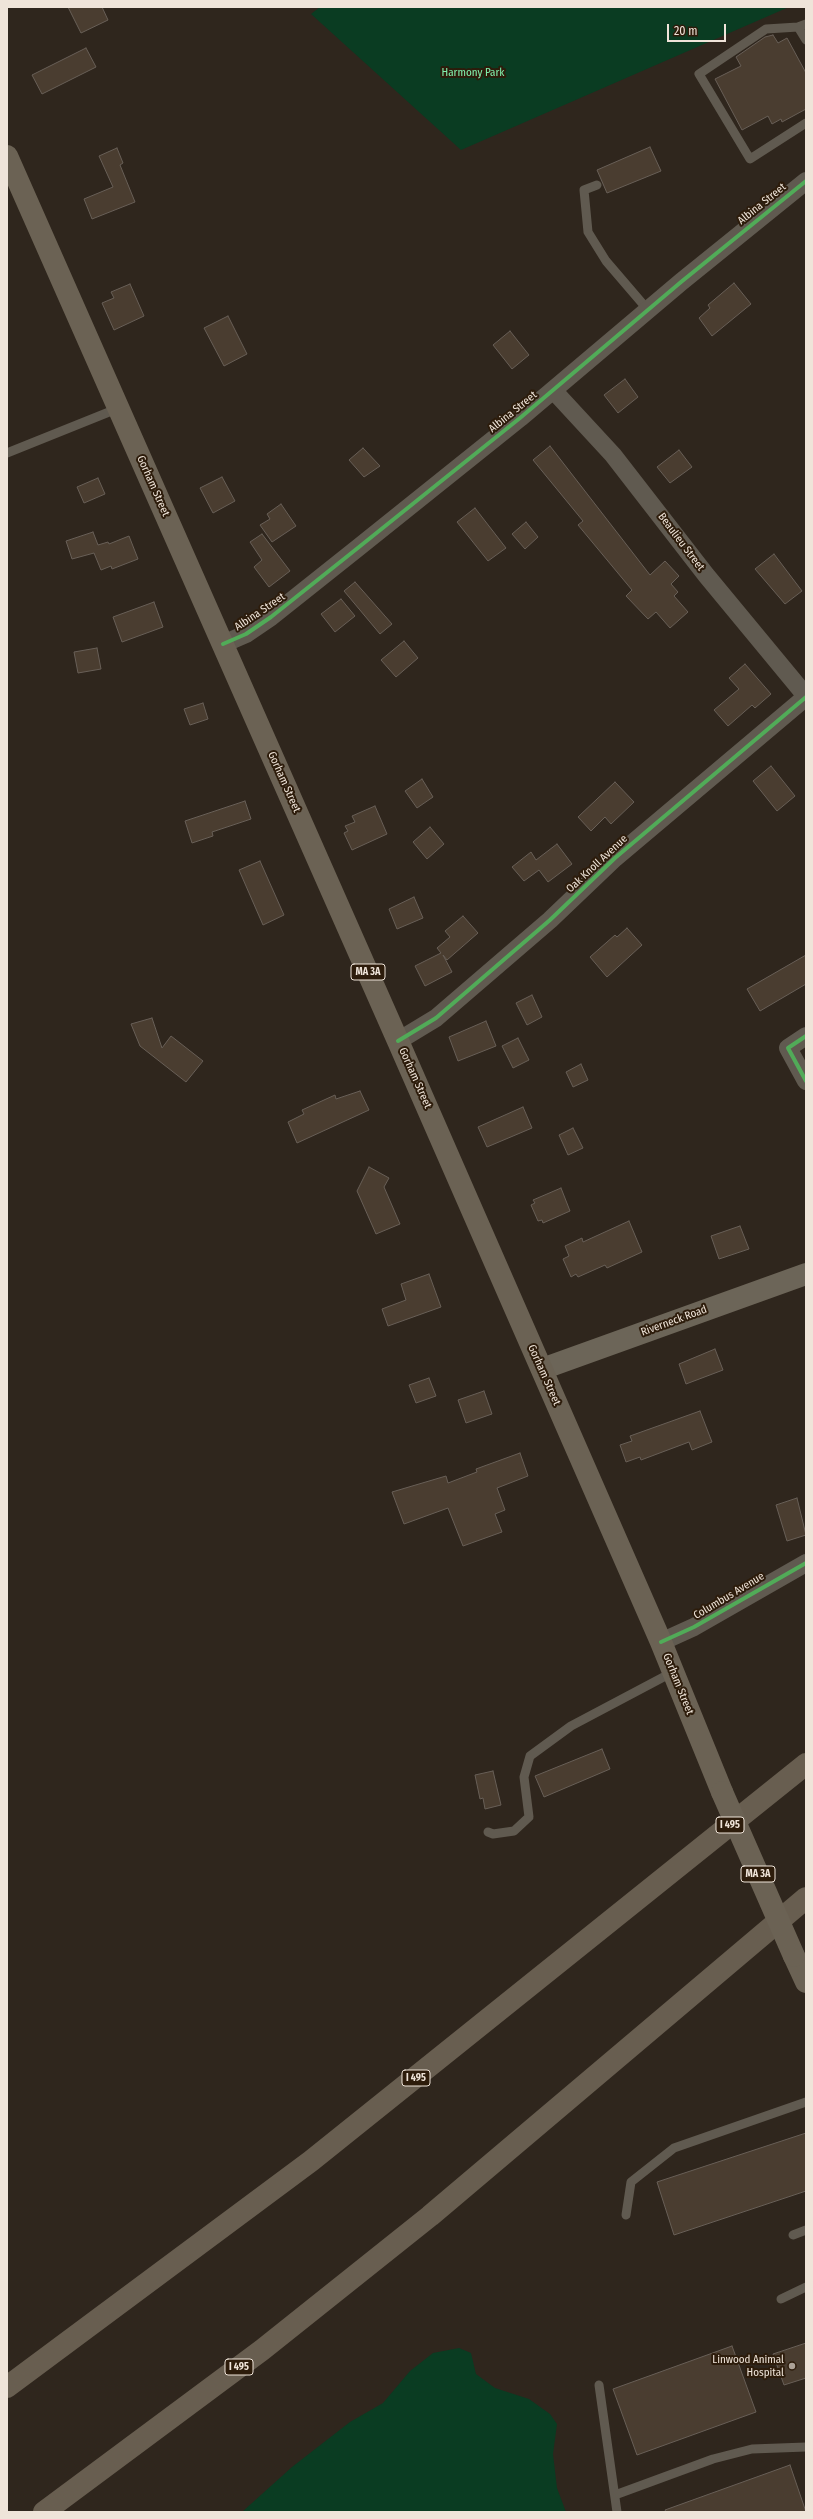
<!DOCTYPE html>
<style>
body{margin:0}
#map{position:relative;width:813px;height:2519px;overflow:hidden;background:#2f261d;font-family:"Fira Sans Condensed",sans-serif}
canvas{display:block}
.frame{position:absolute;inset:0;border:8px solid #efe4d9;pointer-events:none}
.scale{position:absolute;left:667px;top:24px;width:59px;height:18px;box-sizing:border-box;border:2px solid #efe4d9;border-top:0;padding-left:5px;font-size:12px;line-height:14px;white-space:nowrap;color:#efe4d9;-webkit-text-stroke:3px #2d1c0b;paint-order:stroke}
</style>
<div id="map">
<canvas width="813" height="2519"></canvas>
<div class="frame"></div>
<div class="scale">20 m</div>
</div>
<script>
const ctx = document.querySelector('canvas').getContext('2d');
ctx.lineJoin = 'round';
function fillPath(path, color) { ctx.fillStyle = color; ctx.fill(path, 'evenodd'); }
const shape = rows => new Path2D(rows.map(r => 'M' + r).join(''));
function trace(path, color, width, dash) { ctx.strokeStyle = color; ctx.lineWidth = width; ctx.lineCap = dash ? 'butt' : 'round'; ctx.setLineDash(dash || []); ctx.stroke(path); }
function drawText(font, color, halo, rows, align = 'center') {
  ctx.font = font + ' "Fira Sans Condensed",sans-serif'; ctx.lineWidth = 4; ctx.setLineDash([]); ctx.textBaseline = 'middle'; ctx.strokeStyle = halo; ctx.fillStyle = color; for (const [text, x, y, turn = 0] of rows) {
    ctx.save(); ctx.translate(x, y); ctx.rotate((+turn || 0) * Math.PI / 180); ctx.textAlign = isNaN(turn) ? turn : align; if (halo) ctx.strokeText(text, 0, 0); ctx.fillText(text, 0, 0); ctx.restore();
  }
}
fillPath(shape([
 [320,7,789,7,461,150,311,14],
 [459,2348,471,2353,476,2374,495,2388,529,2399,550,2414,557,2424,553,2454,557,2488,566,2512,242,2512,292,2467,350,2422,383,2403,410,2371,433,2353]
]), '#0a3c22');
const building = shape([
 [68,7,102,7,108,20,81,33,68,7],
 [773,35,778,43,787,38,806,73,806,109,782,122,781,119,772,124,768,116,742,130,715,79,741,66,736,57,765,37,773,35],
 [86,48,96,67,42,94,32,75,86,48],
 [650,147,661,171,607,193,597,170,650,147],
 [117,148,123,163,120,165,135,202,92,219,84,199,113,187,99,156,117,148],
 [734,283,751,304,712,336,699,318,710,308,708,305,734,283],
 [130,284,144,316,114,330,102,303,114,298,111,292,130,284],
 [228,316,247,354,224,366,204,328,228,316],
 [510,331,529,355,512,369,493,345,510,331],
 [625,379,638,397,618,413,604,395,625,379],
 [550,446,650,575,665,561,679,576,671,584,678,592,674,596,688,612,670,628,656,612,648,619,626,596,632,590,578,525,583,521,533,460,550,446],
 [363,448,380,466,364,477,349,460,363,448],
 [679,450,692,467,670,483,657,467,679,450],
 [222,477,235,501,213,513,200,488,222,477],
 [98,478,105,494,84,503,77,487,98,478],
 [281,504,296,526,272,542,260,525,270,519,267,514,281,504],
 [475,508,506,548,488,561,457,522,475,508],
 [526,522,538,537,525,549,512,534,526,522],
 [93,532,98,545,108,542,109,544,129,536,138,559,112,569,111,566,101,570,94,553,72,559,66,541,93,532],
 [262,534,290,571,269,587,254,567,262,560,250,542,262,534],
 [774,554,802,591,785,604,755,569,774,554],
 [355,582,392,624,380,634,344,591,355,582],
 [341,599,355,616,335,632,321,614,341,599],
 [154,602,163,627,122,642,113,617,154,602],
 [404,641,418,658,396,677,381,660,404,641],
 [97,648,101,669,78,673,74,652,97,648],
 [745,664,771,694,755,708,752,705,728,726,714,710,739,689,729,678,745,664],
 [203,703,208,719,190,725,184,709,203,703],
 [771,766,795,796,777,811,753,781,771,766],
 [422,779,433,797,417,808,405,791,422,779],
 [615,782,634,802,611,824,605,817,591,831,578,817,615,782],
 [245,801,251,819,212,832,213,836,192,843,185,821,245,801],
 [375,806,387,834,352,850,344,833,348,831,345,826,355,822,352,816,375,806],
 [430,827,444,844,427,859,413,842,430,827],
 [557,844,572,864,548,882,539,870,524,881,512,867,531,852,536,860,557,844],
 [260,861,284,915,263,925,239,870,260,861],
 [414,897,423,918,397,929,389,909,414,897],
 [463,916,478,933,447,960,443,955,452,972,425,986,415,966,441,953,437,948,450,937,445,931,463,916],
 [627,928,642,945,607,977,590,957,615,935,617,937,627,928],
 [806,955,806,984,760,1011,747,989,806,955],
 [532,995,542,1017,527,1025,516,1003,532,995],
 [152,1018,162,1048,171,1036,203,1061,186,1082,140,1046,131,1024,152,1018],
 [486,1021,496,1046,458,1061,449,1037,486,1021],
 [518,1038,529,1060,513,1068,502,1046,518,1038],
 [581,1064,588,1080,573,1087,566,1072,581,1064],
 [360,1091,369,1110,297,1143,288,1122,304,1114,302,1110,335,1095,336,1099,360,1091],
 [523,1107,532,1128,487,1147,478,1127,523,1107],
 [573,1128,583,1148,568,1155,559,1135,573,1128],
 [369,1167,389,1178,384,1187,400,1224,376,1234,357,1191,369,1167],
 [561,1188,570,1211,543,1223,542,1220,538,1221,531,1205,535,1203,533,1200,561,1188],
 [629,1221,642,1252,607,1268,605,1265,578,1277,576,1274,571,1277,563,1259,569,1256,565,1246,582,1238,583,1242,629,1221],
 [740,1226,749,1249,719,1259,711,1236,740,1226],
 [429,1274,441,1307,388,1326,382,1309,406,1300,401,1284,429,1274],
 [715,1349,723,1370,686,1384,679,1364,715,1349],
 [429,1378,436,1396,416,1403,409,1385,429,1378],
 [484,1391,492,1414,466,1423,458,1400,484,1391],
 [700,1411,712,1442,692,1450,689,1442,641,1460,640,1457,626,1462,620,1445,632,1441,630,1436,700,1411],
 [520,1453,528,1476,497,1488,505,1510,495,1514,502,1532,463,1546,448,1508,404,1524,392,1492,446,1476,448,1483,477,1472,476,1469,520,1453],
 [797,1498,806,1535,787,1541,776,1505,797,1498],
 [602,1749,610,1769,544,1797,535,1776,602,1749],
 [493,1771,501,1805,485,1809,483,1798,480,1799,475,1775,493,1771],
 [806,2133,806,2191,674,2235,657,2182,806,2133],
 [806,2343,806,2378,784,2385,773,2354,806,2343],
 [732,2346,756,2412,637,2455,613,2389,732,2346],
 [790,2465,806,2512,666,2512,665,2510,790,2465]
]);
fillPath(building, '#4a3d30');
trace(building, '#685f57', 1);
trace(shape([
 [806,24,798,27,766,29,699,74,750,159,806,123],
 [798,27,806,40],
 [597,185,584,190,588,232,606,261,648,310],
 [7,453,119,408],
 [488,1832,493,1834,514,1831,529,1817,524,1777,530,1756,571,1726,673,1672],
 [626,2215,631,2182,674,2148,806,2102],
 [793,2235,806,2230],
 [781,2299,806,2287],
 [599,2385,617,2512],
 [615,2495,713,2459,752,2449,806,2447]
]), '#605a50', 9);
trace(shape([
 [553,390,613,455,706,575,806,696],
 [223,644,246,634,271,617,359,547,520,418,681,282,806,181],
 [806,1036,788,1048,806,1081],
 [398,1041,436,1018,550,920,615,858,806,697],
 [661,1642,694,1627,806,1563]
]), '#605a50', 18);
trace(shape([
 [542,1369,806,1274]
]), '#6c6558', 22);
trace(shape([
 [7,156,398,1041,661,1642,722,1792],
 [794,1956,806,1982]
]), '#6b6254', 22);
trace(shape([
 [7,2387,311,2161,806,1764],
 [44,2512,262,2350,430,2216,806,1898]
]), '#685e50', 22);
trace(shape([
 [722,1792,794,1956]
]), '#6b6254', 22);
trace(shape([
 [223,644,246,634,271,617,359,547,520,418,681,282,806,181],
 [806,1036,788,1048,806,1081],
 [398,1041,436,1018,550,920,615,858,806,697],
 [661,1642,694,1627,806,1563]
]), '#51ab58', 4);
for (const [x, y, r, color] of [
 [792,2366,4,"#aca297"]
]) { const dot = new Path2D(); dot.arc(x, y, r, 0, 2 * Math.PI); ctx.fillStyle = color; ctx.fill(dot); trace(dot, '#2d1c0b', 1.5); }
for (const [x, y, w] of [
 [368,972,34],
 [730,1825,28],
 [758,1874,34],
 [416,2078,28],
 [239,2367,28]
]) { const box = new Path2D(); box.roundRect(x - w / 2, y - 8, w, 16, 3); ctx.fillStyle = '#2d1c0b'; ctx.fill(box); trace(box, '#efe4d9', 1); }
drawText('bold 10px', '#efe4d9', null, [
 ["MA 3A",368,972],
 ["I 495",730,1825],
 ["MA 3A",758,1874],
 ["I 495",416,2078],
 ["I 495",239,2367]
]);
drawText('11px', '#81f0ad', '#2d1c0b', [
 ["Harmony Park",473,73]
]);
drawText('11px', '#efe4d9', '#2d1c0b', [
 ["Albina Street",762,204,-39],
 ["Albina Street",513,412,-39],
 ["Gorham Street",153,486,66],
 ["Beaulieu Street",681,542,53],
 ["Albina Street",260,612,-34],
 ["Gorham Street",284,782,66],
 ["Oak Knoll Avenue",597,864,-43],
 ["Gorham Street",415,1078,66],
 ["Riverneck Road",674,1321,-20],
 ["Gorham Street",544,1375,66],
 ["Columbus Avenue",729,1596,-31],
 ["Gorham Street",678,1684,68]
]);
drawText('11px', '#efe4d9', '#2d1c0b', [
 ["Linwood Animal",784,2360],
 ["Hospital",784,2373]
], 'right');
</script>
